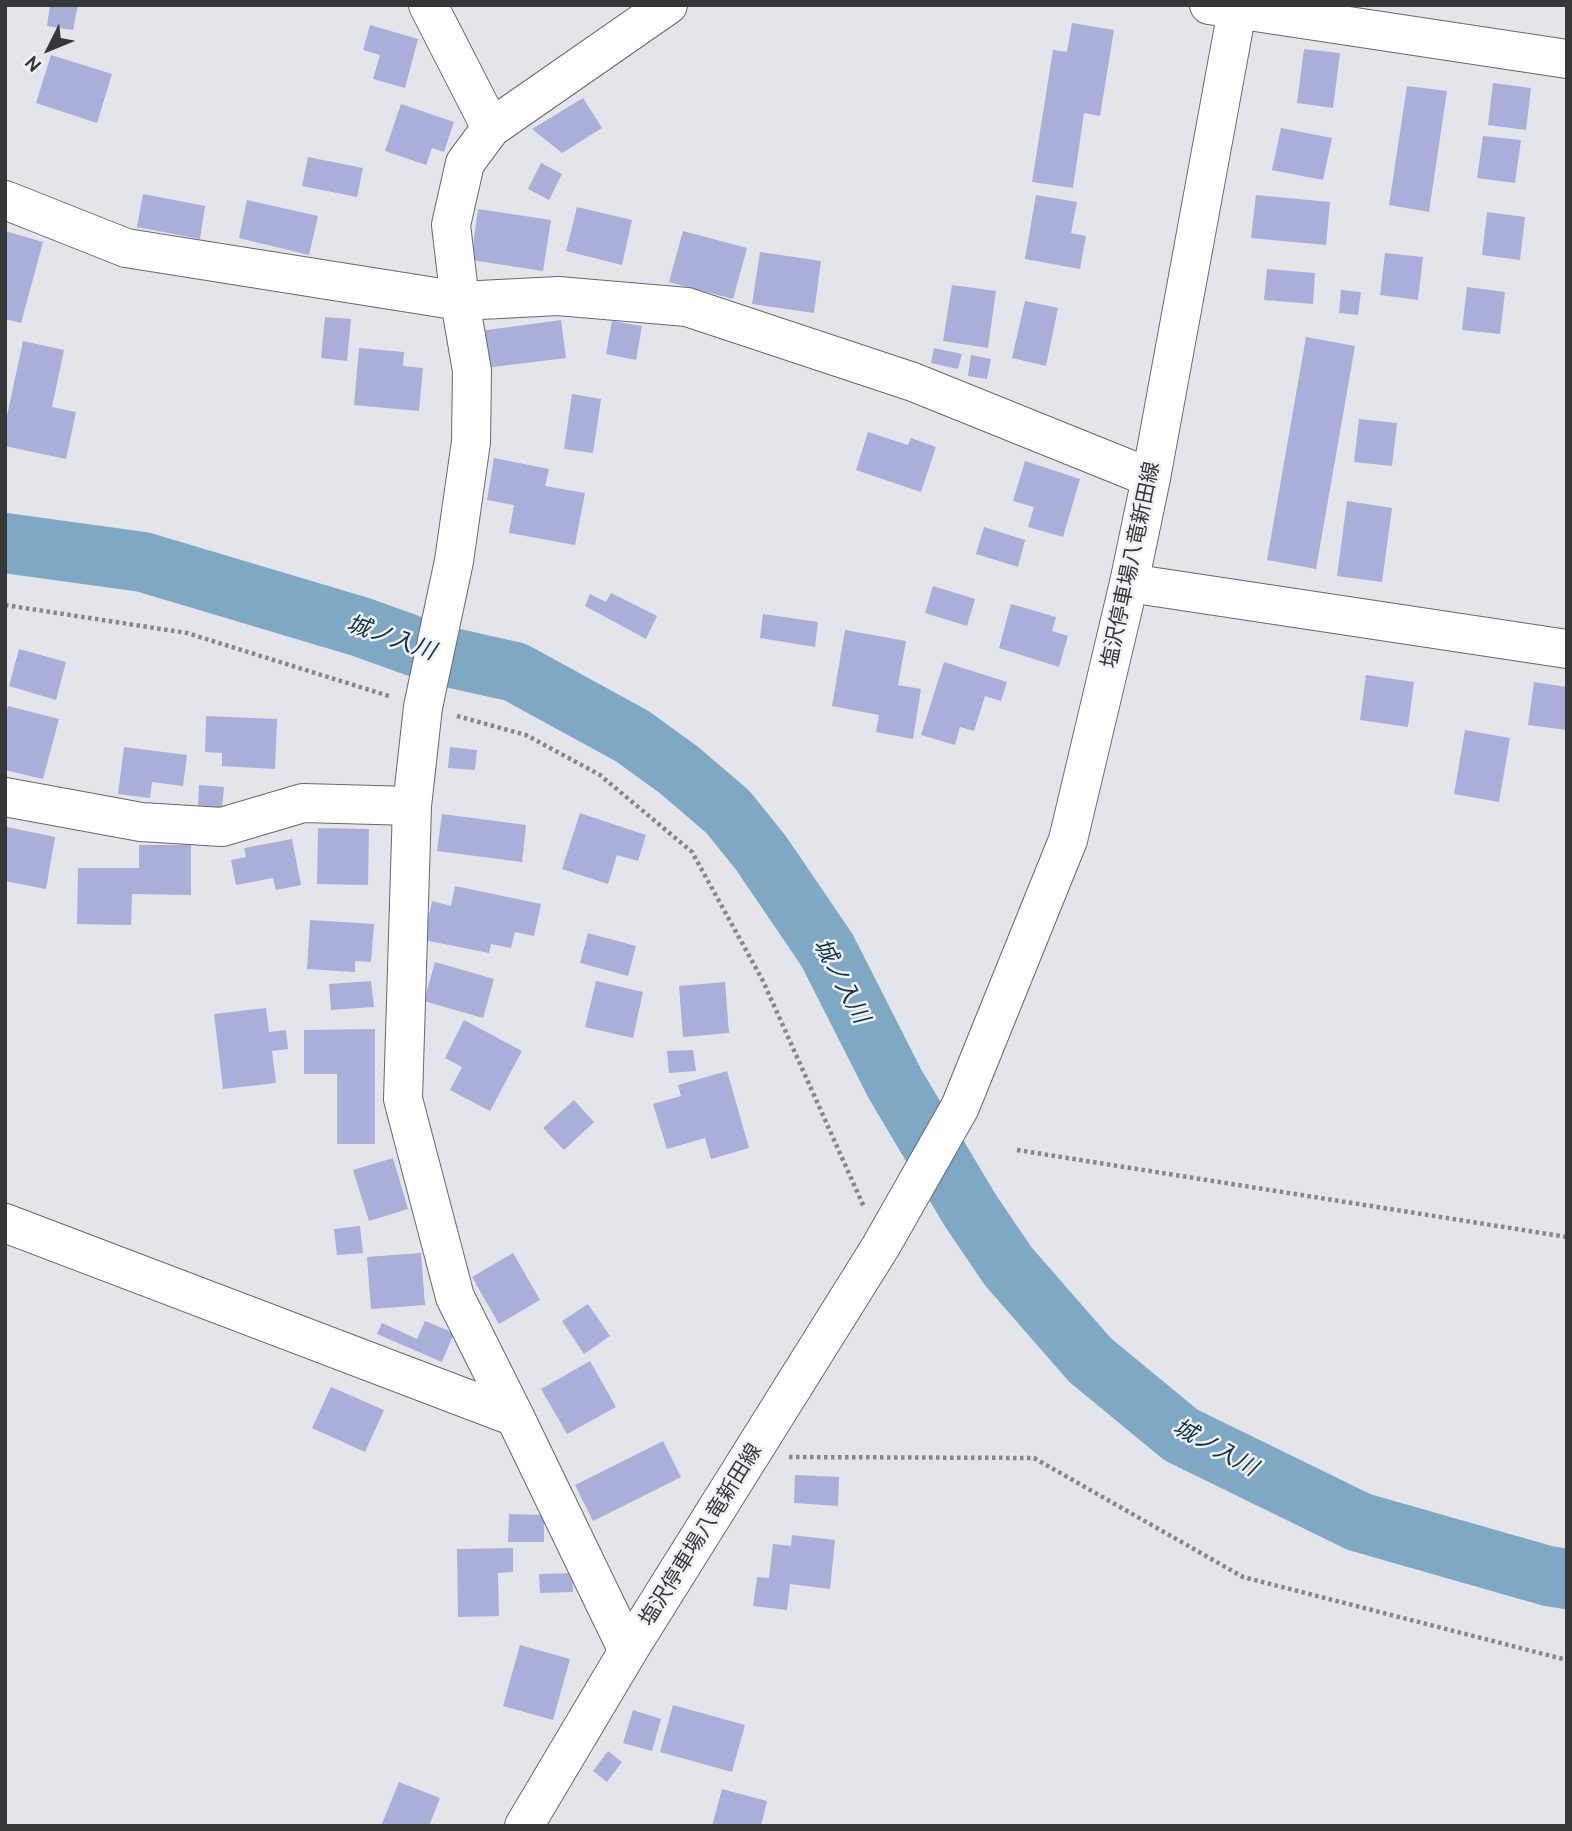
<!DOCTYPE html>
<meta charset="utf-8">
<style>
body{margin:0}
#map{position:relative;width:1572px;height:1831px;overflow:hidden;background:#e4e5ea;font-family:Cabin,sans-serif}
canvas{display:block}
.frame{position:absolute;inset:0;border:7px solid #363739;pointer-events:none}
.north{position:absolute;left:14px;top:14px;width:70px;height:70px;-webkit-text-stroke:5px #f1f2f8;paint-order:stroke;rotate:227deg;font-size:19px;font-weight:700;line-height:28px;text-align:center;color:#363739}
.north::after{content:'';display:block;margin:auto;width:24px;height:32px;background:#363739;clip-path:polygon(50% 0,100% 100%,50% 72%,0 100%)}
</style>
<div id="map">
<canvas width="1572" height="1831"></canvas>
<div class="frame"></div>
<div class="north">N</div>
</div>
<script>
const ctx = document.querySelector('canvas').getContext('2d');
ctx.lineJoin = 'round';
const shape = rows => new Path2D(rows.map(r => 'M' + r).join(''));
function trace(path, color, width, dash) { ctx.strokeStyle = color; ctx.lineWidth = width; ctx.lineCap = dash ? 'butt' : 'round'; ctx.setLineDash(dash || []); ctx.stroke(path); }
function fillPath(path, color) { ctx.fillStyle = color; ctx.fill(path, 'evenodd'); }
function drawText(font, color, halo, rows, align = 'center') {
  ctx.font = font + ' Cabin,"Noto Sans JP",sans-serif'; ctx.lineWidth = 5; ctx.setLineDash([]); ctx.textBaseline = 'middle'; ctx.strokeStyle = halo; ctx.fillStyle = color; for (const [text, x, y, turn = 0] of rows) {
    ctx.save(); ctx.translate(x, y); ctx.rotate((+turn || 0) * Math.PI / 180); ctx.textAlign = isNaN(turn) ? turn : align; if (halo) ctx.strokeText(text, 0, 0); ctx.fillText(text, 0, 0); ctx.restore();
  }
}
trace(shape([
 [5,543,143,562,361,627,439,655,515,672,632,736,679,770,728,812,761,853,827,950,895,1084,970,1210,1008,1266,1090,1360,1181,1435,1359,1522,1548,1576,1567,1579]
]), '#7fa8c4', 60);
fillPath(shape([
 [50,5,78,5,73,30,47,26],
 [1072,23,1114,30,1100,116,1084,113,1073,188,1032,182,1053,50,1067,52],
 [370,25,418,39,405,88,373,79,380,55,363,50],
 [1304,49,1340,53,1333,108,1297,103],
 [51,55,112,74,97,123,36,103],
 [1493,83,1531,88,1526,130,1488,125],
 [1407,86,1447,91,1429,212,1389,205],
 [583,98,602,128,562,153,532,129],
 [401,104,454,122,444,152,432,148,426,165,385,151],
 [1281,128,1332,138,1323,180,1272,170],
 [1483,136,1521,140,1515,183,1477,178],
 [308,157,363,168,357,197,302,186],
 [541,163,562,174,549,200,528,189],
 [143,194,205,206,200,239,137,227],
 [1036,195,1077,202,1071,233,1086,236,1080,269,1025,259],
 [1256,195,1330,202,1326,245,1251,238],
 [247,200,318,216,309,255,239,238],
 [577,207,632,220,622,265,566,251],
 [478,209,551,220,543,271,471,260],
 [1487,212,1525,217,1520,260,1482,255],
 [5,231,43,242,21,323,5,319],
 [683,231,747,248,733,299,669,282],
 [760,252,821,261,814,313,752,304],
 [1385,253,1423,257,1418,300,1380,295],
 [1267,269,1315,273,1313,304,1264,300],
 [952,285,996,291,988,348,943,341],
 [1467,287,1505,292,1500,334,1462,330],
 [1341,290,1361,292,1358,315,1339,313],
 [1025,301,1058,308,1046,366,1012,358],
 [325,317,351,319,347,361,321,358],
 [561,320,566,358,485,368,480,331],
 [612,321,642,326,636,360,606,354],
 [1306,337,1355,346,1316,569,1267,560],
 [23,341,64,350,52,407,76,412,66,459,5,446,5,425],
 [359,348,404,352,403,366,423,368,419,411,354,405],
 [934,348,962,354,958,369,931,363],
 [971,355,991,359,987,379,968,376],
 [572,394,601,399,593,453,564,449],
 [1359,419,1397,423,1392,466,1354,462],
 [868,432,908,445,911,438,936,447,921,492,856,470],
 [494,458,549,469,545,486,585,493,575,545,509,533,514,505,487,500],
 [1025,461,1080,479,1063,537,1028,527,1034,507,1013,501],
 [1347,501,1392,508,1382,582,1337,576],
 [984,527,1025,540,1018,567,976,554],
 [933,586,975,599,967,626,925,613],
 [611,593,657,616,646,639,585,606,590,594,606,602],
 [1011,604,1056,617,1052,631,1068,636,1059,667,999,648],
 [763,614,818,622,815,647,760,638],
 [845,630,906,641,898,685,921,689,913,739,876,732,879,715,832,706],
 [19,649,66,662,56,700,9,686],
 [944,662,1007,682,1001,701,985,696,974,731,960,727,955,745,921,735],
 [1366,675,1414,682,1408,727,1360,720],
 [1534,682,1567,687,1567,730,1528,725],
 [8,706,59,719,43,779,5,770,5,718],
 [206,716,277,719,275,769,222,766,222,753,205,752],
 [1465,730,1510,738,1499,802,1454,794],
 [124,747,187,755,183,786,152,782,150,798,118,794],
 [450,747,477,750,475,770,448,768],
 [199,785,224,787,222,808,198,807],
 [580,813,646,835,638,861,617,855,608,884,562,869],
 [442,814,526,825,522,862,437,851],
 [7,827,55,837,46,889,5,881,5,839],
 [318,828,369,829,368,885,317,884],
 [292,839,301,885,276,890,273,878,236,885,231,860,246,857,244,848],
 [139,845,191,845,191,895,132,894,131,925,77,924,78,868,139,868],
 [455,886,541,904,534,936,515,932,511,948,491,944,489,953,424,940,432,901,451,906],
 [310,920,374,924,371,962,355,961,355,972,307,969],
 [588,933,636,946,628,976,580,963],
 [435,962,494,979,483,1018,424,1001],
 [371,981,374,1007,331,1010,329,984],
 [596,981,643,992,633,1038,585,1027],
 [725,982,729,1033,683,1037,679,986],
 [266,1008,269,1032,286,1030,288,1049,272,1051,276,1083,223,1089,214,1014],
 [464,1020,522,1051,490,1111,450,1090,462,1067,445,1058],
 [375,1029,375,1144,337,1144,337,1074,304,1074,304,1030],
 [693,1050,696,1071,669,1073,667,1051],
 [727,1071,749,1148,711,1159,705,1138,667,1149,653,1104,681,1096,678,1085],
 [574,1100,594,1122,564,1150,543,1128],
 [393,1158,408,1209,369,1221,353,1170],
 [360,1226,363,1253,337,1255,334,1229],
 [421,1253,425,1305,371,1309,367,1257],
 [513,1253,540,1300,499,1324,472,1277],
 [588,1304,610,1336,584,1354,562,1321],
 [425,1321,454,1333,442,1362,377,1334,382,1323,417,1339],
 [590,1361,616,1407,567,1434,541,1389],
 [331,1387,384,1410,365,1452,312,1428],
 [663,1441,681,1477,593,1521,575,1485],
 [795,1475,839,1477,838,1506,794,1503],
 [509,1514,544,1515,544,1542,508,1542],
 [792,1535,835,1540,830,1589,790,1584,787,1610,753,1606,757,1577,769,1578,773,1544,791,1546],
 [513,1548,513,1572,498,1573,499,1616,458,1617,457,1549],
 [572,1573,573,1592,540,1593,539,1574],
 [520,1645,570,1659,553,1720,503,1706],
 [673,1705,745,1725,732,1772,660,1752],
 [633,1710,661,1719,652,1751,623,1743],
 [608,1751,622,1762,607,1782,593,1771],
 [399,1782,440,1798,429,1826,381,1826],
 [722,1789,767,1801,761,1826,712,1826]
]), '#a9afd9');
const minor = shape([
 [428,5,491,128],
 [1209,5,1567,59],
 [5,200,126,248,460,301,558,296,687,307,913,382,1151,478],
 [1129,583,1567,649],
 [5,797,141,822,222,827,303,803,412,806],
 [5,1223,515,1417],
 [628,1651,515,1417,455,1297,403,1099,412,806,423,707,454,561,471,442,472,371,460,301,451,225,465,163,491,128,668,5]
]);
const major = shape([
 [524,1826,628,1651,881,1246,960,1107,1068,840,1129,583,1151,478,1238,5]
]);
trace(minor, '#67686d', 40);
trace(major, '#67686d', 40);
trace(shape([
 [5,605,187,633,392,697],
 [457,716,526,735,600,775,692,852,763,981,864,1207],
 [1017,1150,1567,1237],
 [789,1457,1034,1458,1243,1577,1567,1660]
]), '#86878b', 4.5, [3.5, 3.5]);
trace(minor, '#fff', 38);
trace(major, '#fff', 38);
drawText('21px', '#363739', '#f1f2f8', [
 ["塩沢停車場八竜新田線",1131,565,-78],
 ["塩沢停車場八竜新田線",701,1535,-58]
]);
drawText('italic 23px', '#113348', '#f1f2f8', [
 ["城ノ入川",391,638,19],
 ["城ノ入川",841,981,62],
 ["城ノ入川",1215,1448,29]
]);
</script>
